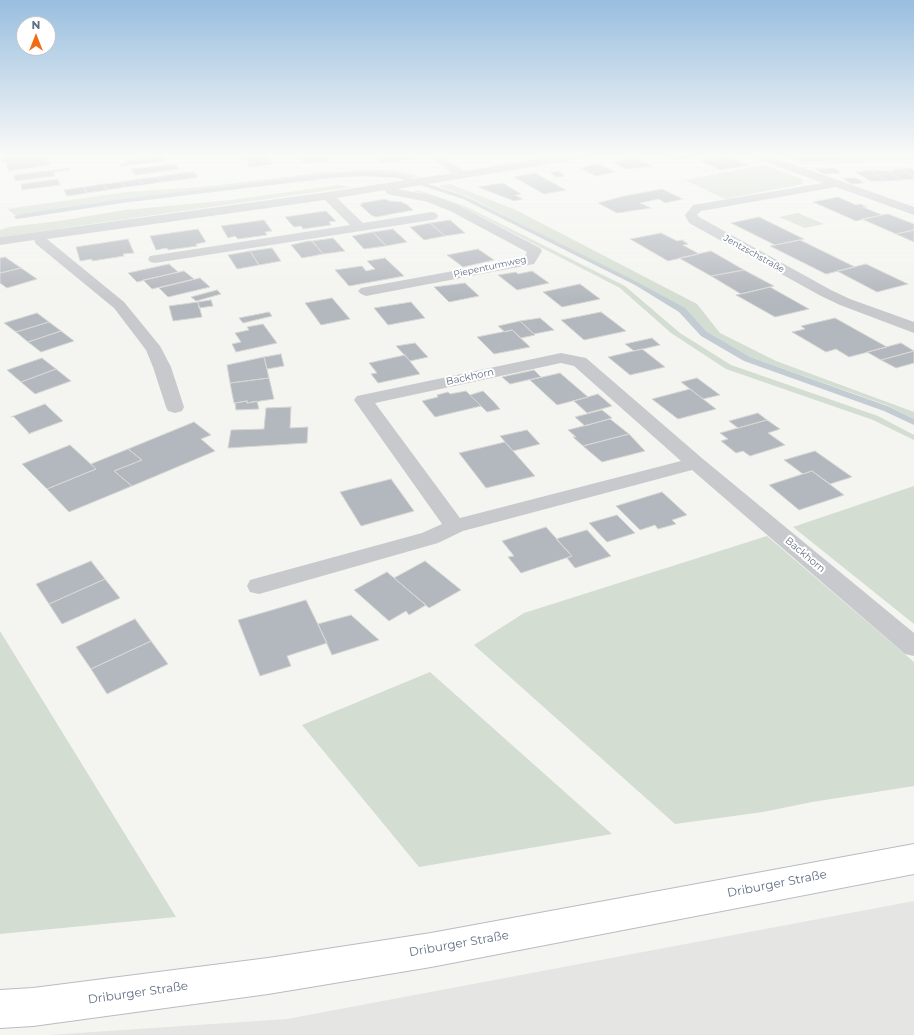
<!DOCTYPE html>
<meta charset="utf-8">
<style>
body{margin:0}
#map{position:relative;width:914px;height:1035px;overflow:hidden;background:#f4f5f0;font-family:Montserrat,sans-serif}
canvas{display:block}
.north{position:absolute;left:16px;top:16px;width:40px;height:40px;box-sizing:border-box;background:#fff;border:1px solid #c0c5ce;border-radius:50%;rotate:0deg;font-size:11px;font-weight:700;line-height:16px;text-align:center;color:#616f84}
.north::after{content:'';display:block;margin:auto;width:14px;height:18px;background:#f26b13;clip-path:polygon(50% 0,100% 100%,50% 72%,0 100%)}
</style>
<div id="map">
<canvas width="914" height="1035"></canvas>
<div class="north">N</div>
</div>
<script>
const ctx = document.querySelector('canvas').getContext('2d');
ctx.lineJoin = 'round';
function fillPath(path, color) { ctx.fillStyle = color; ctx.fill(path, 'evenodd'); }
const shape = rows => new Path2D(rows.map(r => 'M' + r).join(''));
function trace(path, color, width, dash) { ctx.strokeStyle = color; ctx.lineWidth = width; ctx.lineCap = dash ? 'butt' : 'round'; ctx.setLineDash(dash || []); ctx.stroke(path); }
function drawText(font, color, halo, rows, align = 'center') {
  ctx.font = font + ' Montserrat,sans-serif'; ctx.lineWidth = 4; ctx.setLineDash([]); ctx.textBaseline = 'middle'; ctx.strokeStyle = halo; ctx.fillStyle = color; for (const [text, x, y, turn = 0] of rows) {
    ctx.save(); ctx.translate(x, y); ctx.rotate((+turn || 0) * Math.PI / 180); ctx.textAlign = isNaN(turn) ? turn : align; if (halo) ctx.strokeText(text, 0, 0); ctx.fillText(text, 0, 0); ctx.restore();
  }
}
fillPath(shape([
 [776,154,913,154,914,161,803,165],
 [914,901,914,1035,49,1035,287,1019]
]), '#e5e5e4');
fillPath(shape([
 [764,165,802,179,803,184,725,199,685,180],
 [364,170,388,170,422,176,411,178,385,173,363,173,321,176,191,193,121,201,16,216,7,209,126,192,201,187,320,173],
 [450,184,516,210,697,304,720,333,776,361,914,412,914,419,889,406,750,357,710,335,685,309,469,197,438,186],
 [339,185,352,187,0,237,0,230,9,227,59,221,125,210,231,200],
 [418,190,465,206,625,286,680,333,731,365,878,416,914,435,914,440,873,420,726,369,671,333,620,288,462,207,434,197,413,191],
 [798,213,824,224,805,228,779,217],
 [914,486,914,624,793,527],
 [767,536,914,662,914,786,812,802,763,812,675,824,474,645,524,613],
 [0,631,176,917,0,934],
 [430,672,612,834,419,867,302,725]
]), '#d4ddd1');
fillPath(shape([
 [362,172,399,174,467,197,639,283,685,308,707,332,750,357,890,407,914,419,914,425,884,411,744,361,701,336,679,312,635,285,463,199,398,178,362,176,322,179,122,203,17,219,14,217,17,215,122,199,322,175,362,172]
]), '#c3ccd2');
const building = shape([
 [3,154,46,154,50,165,8,171,6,163,2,162,2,160,4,159,3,154],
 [298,154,324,154,330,161,304,163,298,154],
 [372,154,406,154,412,159,382,163,372,154],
 [660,154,702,154,704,155,674,160,660,154],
 [702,154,720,154,726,156,710,159,702,154],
 [790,154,832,154,838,158,845,157,849,160,801,162,790,154],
 [264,155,273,164,249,167,247,164,250,164,247,160,243,161,240,158,264,155],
 [162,156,165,161,121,166,120,164,127,163,125,161,162,156],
 [727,156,748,165,721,170,700,161,727,156],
 [635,158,653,166,627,169,612,162,635,158],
 [175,164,179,169,135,175,131,169,175,164],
 [599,164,615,172,596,176,580,168,599,164],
 [69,168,70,170,54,172,55,176,15,181,14,175,69,168],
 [834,168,841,173,823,174,816,169,834,168],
 [910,168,914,170,914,177,901,169,910,168],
 [892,169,901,169,914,177,914,179,902,180,887,171,894,171,892,169],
 [870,170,886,181,870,181,856,172,870,170],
 [870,170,887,171,902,180,886,181,870,170],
 [558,171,565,176,557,177,550,173,558,171],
 [194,172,198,177,179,180,175,174,194,172],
 [535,173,566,190,544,194,514,177,535,173],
 [175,174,179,180,161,182,157,177,175,174],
 [157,177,161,182,143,185,139,179,157,177],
 [843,178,856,178,864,183,851,184,843,178],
 [58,179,60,185,22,190,21,184,58,179],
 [139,179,143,185,125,187,122,182,139,179],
 [122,182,125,187,107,190,103,184,122,182],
 [503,183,521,194,515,195,523,199,514,201,478,187,503,183],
 [103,184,107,190,87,193,84,187,103,184],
 [84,187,87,193,67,196,64,190,84,187],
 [662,189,683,199,665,203,659,199,640,203,651,208,617,213,598,203,624,196,662,189],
 [838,197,856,205,860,204,867,207,863,207,882,215,856,221,813,202,838,197],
 [386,199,389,201,403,202,402,203,406,204,413,210,376,217,371,215,360,205,363,204,361,203,386,199],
 [326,211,336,221,329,222,331,225,303,229,301,226,294,227,285,217,326,211],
 [888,214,914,224,914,230,896,234,862,219,888,214],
 [759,217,804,239,775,245,731,223,759,217],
 [264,220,272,231,265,232,267,235,238,239,235,236,228,238,221,226,264,220],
 [450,220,465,233,445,236,430,223,450,220],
 [430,223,445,236,424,240,410,227,430,223],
 [198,229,206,242,196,244,197,246,168,250,167,248,156,250,150,236,198,229],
 [393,229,407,242,386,246,373,232,393,229],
 [914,230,914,242,896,234,914,230],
 [373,232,386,246,364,249,352,236,373,232],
 [661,233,677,241,682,240,688,244,683,245,699,254,668,261,630,239,661,233],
 [333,238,345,251,323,254,312,241,333,238],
 [128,239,134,253,123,254,124,256,92,261,92,259,80,261,76,247,128,239],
 [800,240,855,267,826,274,770,246,800,240],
 [308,241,312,241,323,254,302,258,291,245,308,241],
 [272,248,281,261,259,265,250,251,272,248],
 [478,249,494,260,463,267,447,255,478,249],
 [250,251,259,265,237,269,228,255,250,251],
 [711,251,744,270,711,276,679,258,711,251],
 [5,257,21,268,0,273,0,258,5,257],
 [385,258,404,276,349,286,335,270,362,266,366,271,375,269,367,261,385,258],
 [169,264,178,272,137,282,128,273,169,264],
 [866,264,908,284,877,292,837,271,866,264],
 [21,268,37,279,7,288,0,283,0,273,21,268],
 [744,270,774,286,741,294,711,276,744,270],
 [184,271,194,279,152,289,143,280,184,271],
 [532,271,549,283,517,290,498,275,516,272,518,274,532,271],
 [200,278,210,287,168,297,159,288,200,278],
 [465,283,479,296,449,302,434,287,465,283],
 [580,284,600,299,562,307,543,292,580,284],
 [770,287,809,309,775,317,736,295,770,287],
 [217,290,221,294,196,301,191,297,217,290],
 [332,298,350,319,321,325,305,303,332,298],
 [211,300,213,306,199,308,198,302,211,300],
 [198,302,202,317,173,321,169,306,198,302],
 [411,302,425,318,388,325,374,308,411,302],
 [269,312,272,316,243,323,239,318,269,312],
 [601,312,626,331,584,340,561,320,601,312],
 [37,313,49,322,16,332,4,323,37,313],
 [540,318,554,330,534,334,520,321,540,318],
 [835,318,860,332,887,347,849,357,836,349,826,352,792,332,805,329,801,326,835,318],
 [520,321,535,335,521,338,512,330,505,332,498,326,520,321],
 [49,322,61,331,28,342,16,332,49,322],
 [263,324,277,343,236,352,232,344,241,342,235,333,249,330,247,327,263,324],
 [512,330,530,347,494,354,477,337,512,330],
 [61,331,74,341,41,352,28,342,61,331],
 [652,338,660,345,634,351,625,344,652,338],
 [415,343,428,357,410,361,396,346,415,343],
 [901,343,914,351,881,360,867,352,901,343],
 [642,349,665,367,630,375,608,357,642,349],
 [914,351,914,363,896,368,881,360,914,351],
 [281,354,284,366,267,369,264,357,281,354],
 [405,355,420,374,378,383,371,374,377,373,369,363,405,355],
 [264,357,269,378,230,383,227,365,264,357],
 [42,358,56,369,21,382,7,370,42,358],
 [56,369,71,381,35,394,21,382,56,369],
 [534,370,541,377,510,384,502,377,534,370],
 [560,373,588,397,557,405,530,380,560,373],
 [269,378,274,399,247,403,247,401,234,403,230,383,269,378],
 [697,378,720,395,703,399,681,382,697,378],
 [690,389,716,409,678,419,652,399,690,389],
 [466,391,481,406,435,417,422,401,438,397,437,395,448,392,450,394,466,391],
 [483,391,494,402,500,409,487,412,470,395,483,391],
 [598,394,612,406,587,413,574,401,598,394],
 [247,401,247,403,257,401,259,409,236,410,235,403,247,401],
 [45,404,63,421,28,434,29,433,13,416,11,417,45,404],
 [291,407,290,428,308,427,307,443,228,448,231,430,264,429,266,408,291,407],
 [602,410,612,418,585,426,575,417,602,410],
 [758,413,767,420,738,428,729,421,758,413],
 [610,419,629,434,583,446,573,437,576,437,568,430,610,419],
 [767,420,780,429,768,433,785,445,750,456,743,451,736,453,721,441,728,439,720,433,767,420],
 [194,422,211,435,201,439,215,451,132,486,114,471,142,460,128,449,194,422],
 [527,430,540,444,513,451,500,436,527,430],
 [629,434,645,451,602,462,583,446,629,434],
 [505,442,535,476,486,488,459,453,505,442],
 [70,445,96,469,47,489,22,464,70,445],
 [128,449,142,460,114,471,132,486,69,512,47,489,96,469,91,464,128,449],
 [815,451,852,477,830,484,812,471,803,474,784,460,815,451],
 [812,471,844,495,799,510,769,485,812,471],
 [391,479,414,511,361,526,340,492,391,479],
 [662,492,687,515,672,520,676,524,658,529,655,525,640,530,616,506,662,492],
 [617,515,635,533,607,542,589,523,617,515],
 [546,527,572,556,521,573,508,557,514,556,502,541,546,527],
 [587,530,611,556,575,568,567,558,572,556,556,539,587,530],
 [91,561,105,579,49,604,36,584,91,561],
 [425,561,461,590,429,608,394,578,425,561],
 [387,572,394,578,426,605,409,615,406,611,389,621,354,590,387,572],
 [105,579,120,598,62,624,49,604,105,579],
 [306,600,327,643,287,656,291,666,260,676,238,620,306,600],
 [351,615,379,640,332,655,318,624,351,615],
 [135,619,151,641,91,669,76,647,135,619],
 [151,641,168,664,107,694,91,669,151,641]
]);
fillPath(building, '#b3b8be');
trace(building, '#d6d6d3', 1);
const secondary = shape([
 [914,844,914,874,431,967,268,994,33,1026,0,1028,0,990,33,988,268,958,431,933,914,844]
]);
trace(secondary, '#b8bcc1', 2);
fillPath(shape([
 [427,154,439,154,464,171,570,154,597,154,592,157,397,189,435,196,460,206,540,248,542,251,534,264,366,296,361,294,358,291,361,288,524,258,527,252,452,212,428,202,387,194,385,190,337,198,363,223,432,212,436,213,438,216,436,219,432,220,155,263,150,262,148,259,150,256,350,225,325,200,47,239,124,302,160,346,171,367,184,407,182,411,175,413,168,411,166,407,153,367,146,350,114,308,36,244,34,240,0,245,0,237,328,192,452,173,427,154],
 [748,154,764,154,914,207,914,215,836,187,701,211,697,215,699,217,831,290,850,299,914,322,914,333,840,305,821,296,689,223,685,215,693,205,823,183,749,156,748,154],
 [561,353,586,358,703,459,914,633,914,656,905,654,692,470,463,531,438,543,259,594,250,592,247,586,250,580,422,533,442,524,354,400,357,396,561,353],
 [561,363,574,366,681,461,460,518,375,403,561,363]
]), '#c7c9cd');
fillPath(secondary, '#fff');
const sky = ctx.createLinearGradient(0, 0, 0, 299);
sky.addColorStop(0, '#99bedf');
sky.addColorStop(0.52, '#fafaf8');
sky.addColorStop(1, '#fafaf800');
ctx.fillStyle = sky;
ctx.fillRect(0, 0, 914, 299);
drawText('9px', '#616f84', '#fff', [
 ["Jentzschstraße",754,254,29],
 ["Piepenturmweg",490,267,-12]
]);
drawText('10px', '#616f84', '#fff', [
 ["Backhorn",470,377,-12],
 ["Backhorn",805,555,40]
]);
drawText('12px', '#616f84', '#fff', [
 ["Driburger Straße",777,884,-11],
 ["Driburger Straße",459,944,-10],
 ["Driburger Straße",138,993,-8]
]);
</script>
